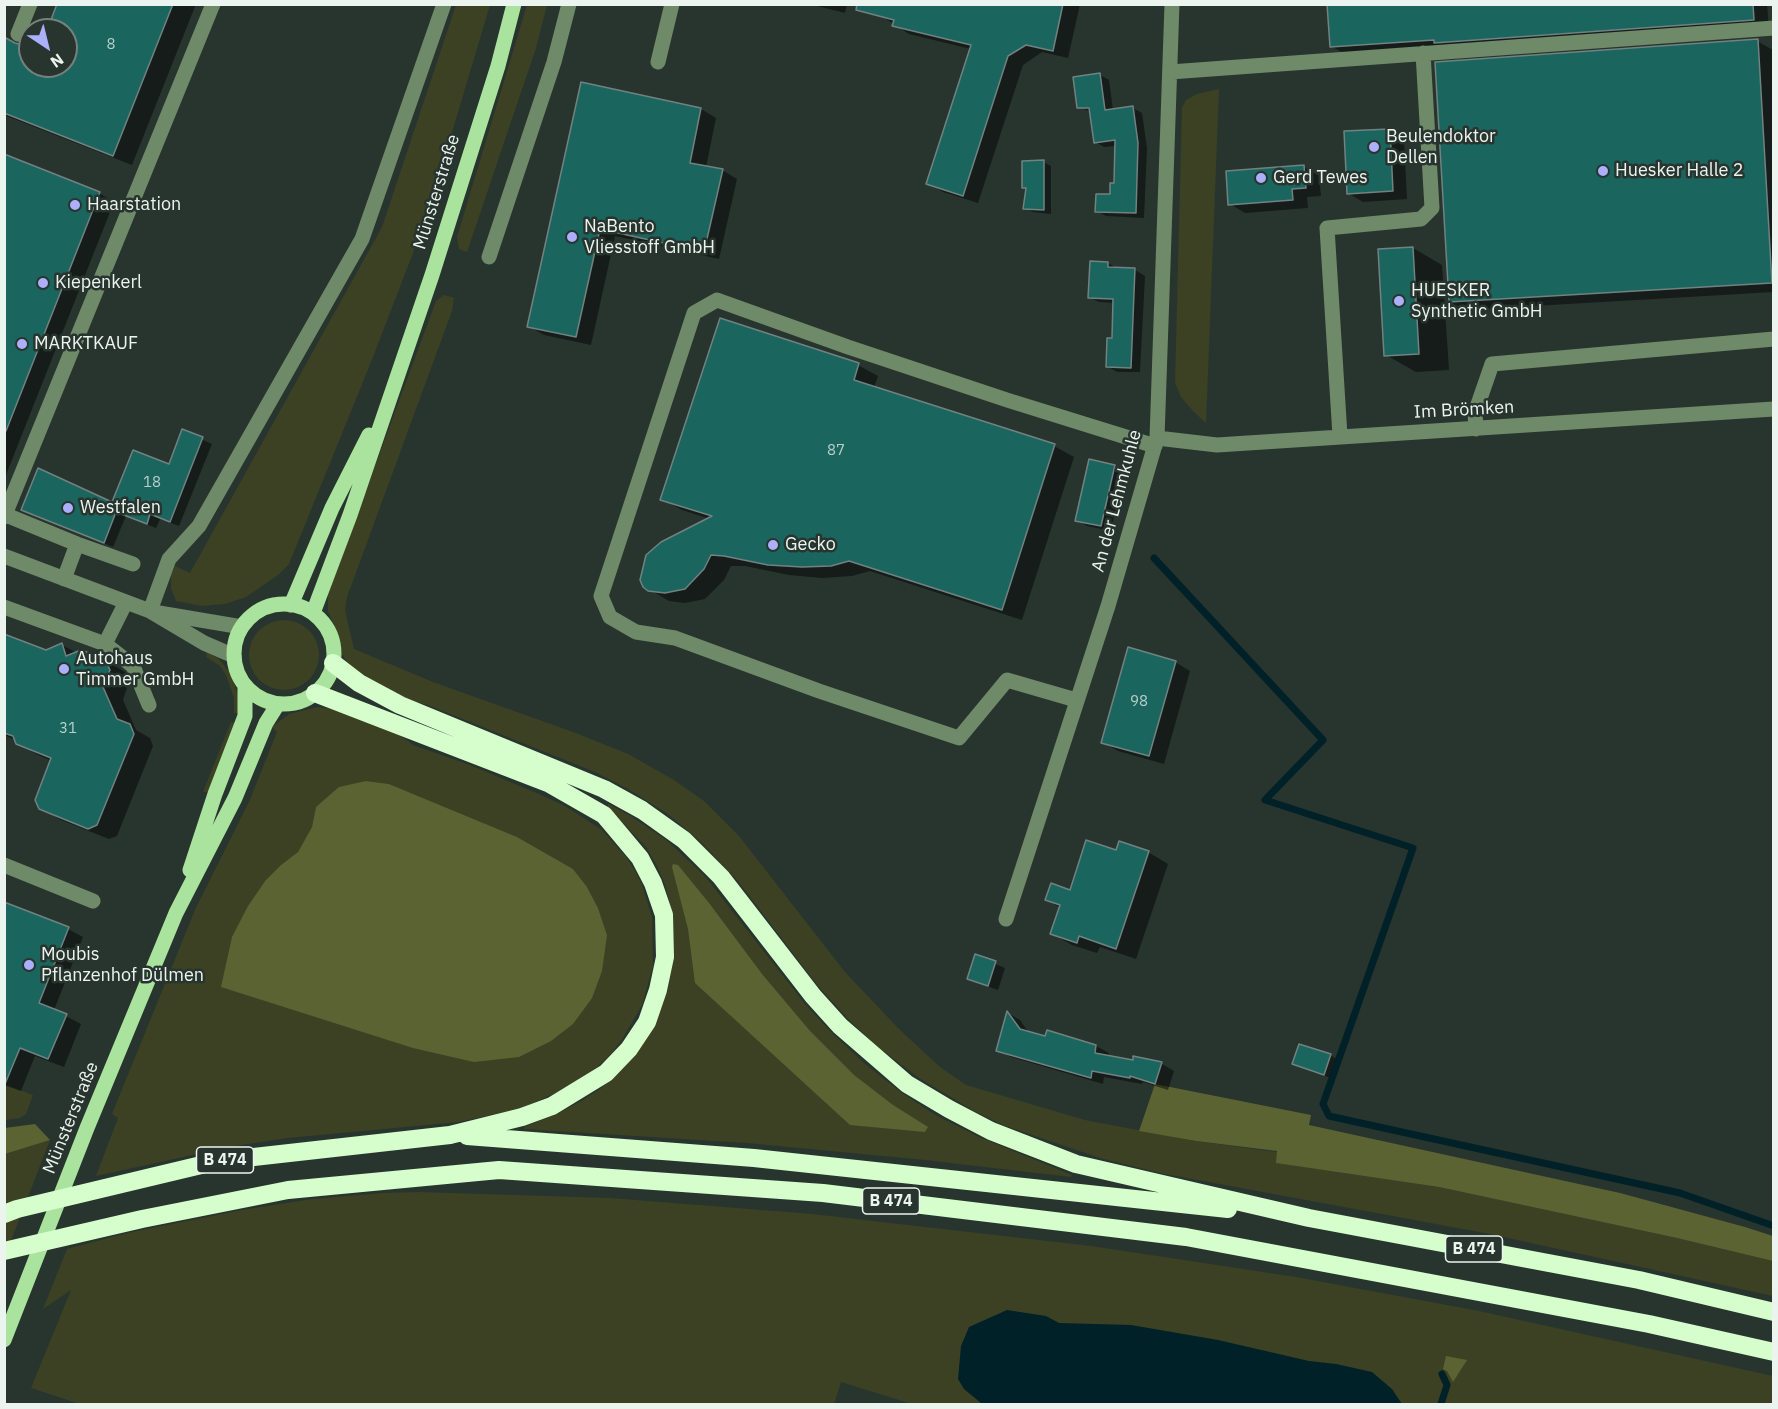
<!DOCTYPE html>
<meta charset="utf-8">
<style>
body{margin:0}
#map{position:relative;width:1778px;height:1409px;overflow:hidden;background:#28352f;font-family:"IBM Plex Sans",sans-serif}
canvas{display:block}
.frame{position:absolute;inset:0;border:6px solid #ecf4f0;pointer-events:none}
.north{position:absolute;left:18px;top:18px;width:60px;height:60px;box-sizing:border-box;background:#28352f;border:2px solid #76817c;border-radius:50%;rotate:145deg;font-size:16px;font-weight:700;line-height:24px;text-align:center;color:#ecf4f0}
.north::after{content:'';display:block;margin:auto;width:21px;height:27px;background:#acaffb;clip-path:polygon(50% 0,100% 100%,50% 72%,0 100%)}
</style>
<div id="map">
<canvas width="1778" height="1409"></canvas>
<div class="frame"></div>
<div class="north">N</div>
</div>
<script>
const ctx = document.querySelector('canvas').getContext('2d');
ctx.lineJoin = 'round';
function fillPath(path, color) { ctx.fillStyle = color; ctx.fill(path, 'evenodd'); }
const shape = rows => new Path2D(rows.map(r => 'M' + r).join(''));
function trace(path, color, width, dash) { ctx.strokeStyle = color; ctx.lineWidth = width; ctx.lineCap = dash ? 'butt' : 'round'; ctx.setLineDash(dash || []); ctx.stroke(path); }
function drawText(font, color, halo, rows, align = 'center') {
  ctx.font = font + ' "IBM Plex Sans",sans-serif'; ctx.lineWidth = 5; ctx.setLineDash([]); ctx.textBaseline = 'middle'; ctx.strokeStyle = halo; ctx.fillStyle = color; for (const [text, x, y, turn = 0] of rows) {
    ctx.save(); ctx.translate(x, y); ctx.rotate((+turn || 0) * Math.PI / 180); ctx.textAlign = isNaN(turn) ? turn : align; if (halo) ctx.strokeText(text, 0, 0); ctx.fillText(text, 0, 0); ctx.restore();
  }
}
fillPath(shape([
 [456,5,490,5,447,149,413,253,371,362,289,564,278,575,246,597,225,604,202,606,176,601,171,588,171,575,175,566,190,573,382,227],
 [527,5,547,5,536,48,467,252,459,249,457,237],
 [1219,89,1206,423,1193,411,1181,397,1175,383,1182,108,1186,100,1197,94],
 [444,295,454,298,452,311,347,597,345,610,354,649,433,682,573,732,628,754,674,780,704,801,739,836,845,972,900,1030,940,1067,966,1085,1085,1120,1195,1141,1277,1152,1277,1163,1439,1187,1677,1238,1773,1261,1773,1296,1490,1234,1160,1173,1100,1158,1003,1125,976,1112,919,1078,878,1047,849,1020,818,986,737,880,702,843,668,814,628,789,595,772,428,705,402,700,376,686,347,663,342,654,338,635,328,611,328,593,432,312,436,301],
 '249 655a35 35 0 1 1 70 0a35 35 0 1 1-70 0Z',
 [207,652,218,658,231,674,238,695,238,713,234,713,234,698,226,675,220,666,206,657],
 [318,707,332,709,393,730,413,745,470,765,539,794,565,806,602,830,626,857,635,871,642,885,652,917,653,966,642,1005,623,1038,611,1054,596,1068,579,1080,560,1091,522,1108,459,1122,287,1138,229,1147,96,1176,118,1118,112,1114,195,910,249,802,277,732,272,727,289,714],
 [366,781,389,784,517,837,573,869,587,887,598,908,607,935,248,906,265,881,281,865,298,852,312,827,316,807],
 [231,722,235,723,208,792,203,792],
 [608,804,629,815,665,839,704,875,805,1004,831,1032,865,1064,902,1093,937,1116,979,1137,1072,1175,1071,1177,925,1160,747,1143,524,1129,524,1127,559,1113,583,1100,600,1089,616,1075,661,1009,668,990,672,966,673,925,669,900,664,882,657,866,646,847,608,807],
 [4,1084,33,1095,26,1114,20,1118,5,1120],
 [50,1140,5,1256,5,1154],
 [419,1192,610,1198,812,1214,1091,1246,1296,1277,1479,1311,1773,1376,1774,1404,912,1404,841,1382,834,1404,80,1404,31,1388,71,1290,43,1309,67,1249,127,1233,242,1210,312,1199,383,1193]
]), '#3c4124');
fillPath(shape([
 [366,781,389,784,517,837,573,869,587,887,598,908,607,935,602,971,592,998,573,1024,551,1041,519,1057,474,1062,413,1048,221,987,232,937,248,906,265,881,281,865,298,852,312,827,316,807,339,787],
 [673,864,678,865,709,903,762,974,810,1031,854,1075,893,1105,928,1127,925,1132,850,1125,695,983,688,929,672,867],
 [1155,1084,1311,1115,1309,1125,1620,1193,1745,1227,1773,1236,1773,1261,1677,1238,1439,1187,1276,1163,1277,1151,1196,1141,1139,1131],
 [35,1124,50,1140,5,1154,5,1128],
 [1446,1356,1467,1360,1453,1382,1447,1371,1443,1369]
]), '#5c6332');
fillPath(shape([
 [1007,1310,1046,1316,1059,1323,1131,1325,1218,1340,1309,1361,1336,1364,1372,1372,1392,1389,1402,1404,988,1404,981,1403,964,1389,958,1379,961,1346,969,1327]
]), '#002127');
fillPath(shape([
 [58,4,196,4,132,165,4,115,4,38,30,48,30,66,66,66,66,30,48,30],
 [809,4,847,4,845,13],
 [871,4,1080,4,1068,58,1042,52,1023,65,978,203,943,192,928,183,971,49,909,34,880,15],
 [1329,4,1767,4,1769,28,1347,55,1331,46],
 [1757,41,1773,50,1774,292,1465,310,1450,302],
 [1100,75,1109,80,1113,110,1133,108,1142,113,1147,148,1144,218,1106,216,1097,211,1111,196,1115,185,1116,146,1104,147,1095,142,1091,112,1079,107],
 [582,84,701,109,716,118,706,167,722,170,737,179,719,259,615,236,591,345,544,335,529,326],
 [1389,130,1404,139,1407,199,1363,202,1348,193],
 [4,156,99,193,114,202,4,480],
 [1043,162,1051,166,1051,214,1033,212,1025,208,1027,189,1024,187],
 [1304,167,1319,176,1321,196,1307,197,1308,208,1245,213,1230,204],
 [1413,248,1442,265,1449,370,1416,372,1386,355],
 [1108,263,1118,269,1135,270,1145,276,1140,372,1117,372,1107,366,1114,339,1115,303,1099,302,1089,297],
 [858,365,878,376,874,388,1054,446,1074,457,1022,620,870,571,852,576,822,578,789,575,745,566,731,566,724,580,705,599,685,603,669,601,649,589,710,519,682,510,662,499],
 [183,431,212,444,179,526,160,519,156,528,126,516,113,547,23,510,113,504,169,466],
 [1114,466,1124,472,1111,531,1087,526,1077,520],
 [4,635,46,652,62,645,77,653,104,660,125,672,129,682,123,700,136,730,150,738,153,746,117,836,109,839,61,820,40,808,52,761,38,755,17,743,16,740,4,735],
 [1175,662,1190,671,1164,764,1118,751,1103,742],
 [1148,852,1168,864,1136,959,1100,947,1097,953,1072,945,1052,934,1061,908,1047,900,1071,892],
 [4,904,68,929,83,937,54,1010,81,1024,64,1067,35,1056,21,1091,4,1085],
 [976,956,1005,968,998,990,978,983,969,978],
 [1008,1013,1020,1020,1029,1033,1046,1037,1048,1032,1096,1046,1109,1053,1108,1057,1134,1061,1135,1058,1162,1064,1174,1071,1168,1090,1143,1082,1142,1084,1104,1077,1103,1084,1011,1057,998,1050],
 [1330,1055,1340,1061,1334,1079,1304,1069,1294,1064]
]), '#0007');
trace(shape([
 [1154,558,1323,740,1265,800,1413,848,1323,1104,1329,1116,1680,1193,1774,1226],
 [1441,1404,1447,1385,1442,1374]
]), '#002127', 7);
const building = shape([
 [57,4,173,4,113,156,4,113,4,37,15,43,30,47,30,66,66,66,66,30,47,30,57,4],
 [857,4,1063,4,1053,51,1026,45,1008,56,963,196,926,184,971,45,892,26,894,20,856,10,857,4],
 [1327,4,1753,4,1754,20,1434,43,1434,40,1330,47,1327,4],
 [1758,39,1772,283,1449,302,1435,62,1758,39],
 [1100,73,1105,110,1133,106,1138,143,1136,213,1095,212,1096,194,1110,194,1110,183,1114,183,1115,140,1094,143,1089,108,1077,108,1073,77,1100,73],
 [581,82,701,108,690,163,723,169,704,252,600,229,576,337,527,327,581,82],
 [1390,129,1393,191,1347,194,1344,131,1390,129],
 [4,154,100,192,6,431,4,431,4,154],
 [1044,160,1044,210,1023,209,1026,188,1022,188,1022,161,1044,160],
 [1304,165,1306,188,1292,189,1293,200,1228,205,1226,171,1304,165],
 [1413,247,1419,354,1384,356,1378,249,1413,247],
 [1090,261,1108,262,1108,267,1135,268,1131,368,1106,367,1107,338,1112,338,1113,299,1088,298,1090,261],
 [720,318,859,363,854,380,1055,444,1002,610,849,561,831,566,802,567,768,565,724,556,711,555,704,569,685,589,665,593,648,591,643,587,640,580,646,555,661,542,712,516,660,500,720,318],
 [182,429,203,437,170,522,150,514,147,524,116,512,104,543,21,510,38,468,112,502,133,450,169,464,182,429],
 [1089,459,1115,465,1101,526,1075,521,1089,459],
 [4,634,46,650,62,643,66,656,81,650,105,659,110,670,103,687,117,719,130,724,134,734,97,825,88,829,39,809,35,800,51,758,16,744,13,736,4,733,4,634],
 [1128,647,1176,661,1149,756,1101,743,1128,647],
 [1086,840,1116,850,1119,841,1149,851,1116,949,1079,936,1077,943,1050,934,1060,905,1045,900,1051,883,1070,890,1086,840],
 [4,902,69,927,39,1003,67,1014,48,1059,20,1048,5,1084,4,902],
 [975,954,996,961,988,986,967,979,975,954],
 [1007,1011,1020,1029,1045,1036,1047,1030,1096,1045,1095,1053,1133,1060,1133,1056,1162,1062,1155,1084,1130,1076,1130,1078,1092,1071,1091,1078,996,1051,1007,1011],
 [1299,1044,1331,1054,1324,1075,1292,1064,1299,1044]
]);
fillPath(building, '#1b655f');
trace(building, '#718280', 1.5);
trace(shape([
 [18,34,30,4],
 [658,62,672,4],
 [1170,72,1774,28],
 [489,257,554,62,569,4],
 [1476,429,1475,413,1492,364,1774,339],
 [1340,436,1327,228,1421,219,1432,208,1423,53],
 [1157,438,1217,445,1774,409],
 [6,515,77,544,64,579],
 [4,517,213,4],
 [77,544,133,564],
 [4,556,150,611,204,643,234,656],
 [4,607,105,644,126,602],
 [150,611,169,559,199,526,362,239,444,4],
 [159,613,242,627],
 [105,644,133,666,149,705],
 [1076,700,1007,680,959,738,819,691,675,638,636,632,610,617,601,596,694,313,717,300,848,347,1007,400,1155,446],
 [4,865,93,901],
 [1006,919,1108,606,1157,438,1172,4]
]), '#6f8a69', 15);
trace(shape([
 '234 654a50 50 0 1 1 100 0a50 50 0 1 1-100 0Z',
 [291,605,332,508,369,435],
 [313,613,350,515,432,275,498,66,514,4],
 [190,870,215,794,245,716,245,686],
 [4,1340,87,1128,176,913,235,798,266,723,278,704]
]), '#aae39d', 15);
trace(shape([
 [333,663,359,683,400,705,604,789,642,810,684,840,721,877,813,996,840,1026,907,1084,949,1109,991,1131,1076,1164,1309,1218,1639,1280,1774,1312],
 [467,1136,754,1158,1228,1209],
 [4,1214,17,1209,218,1161,450,1135,522,1117,552,1106,606,1073,629,1049,647,1022,658,990,665,957,664,915,653,883,640,858,604,815,548,783,315,693],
 [4,1251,142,1219,288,1190,499,1170,823,1193,1186,1237,1649,1324,1774,1352]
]), '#d5fecc', 18);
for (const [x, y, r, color] of [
 [1374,147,6,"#acaffb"],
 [1603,171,6,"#acaffb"],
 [1261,178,6,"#acaffb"],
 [75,205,6,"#acaffb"],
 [572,237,6,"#acaffb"],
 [43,283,6,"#acaffb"],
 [1399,301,6,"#acaffb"],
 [22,344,6,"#acaffb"],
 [68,508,6,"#acaffb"],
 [773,545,6,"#acaffb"],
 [64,669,6,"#acaffb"],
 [29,965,6,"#acaffb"]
]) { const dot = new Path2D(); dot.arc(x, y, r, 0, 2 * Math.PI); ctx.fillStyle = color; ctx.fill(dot); trace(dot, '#28352f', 2); }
drawText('15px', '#b8d0cc', null, [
 ["8",111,45],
 ["87",836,451],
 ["18",152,483],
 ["98",1139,702],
 ["31",68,729]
]);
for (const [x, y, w] of [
 [225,1160,57],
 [891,1201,57],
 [1474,1249,57]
]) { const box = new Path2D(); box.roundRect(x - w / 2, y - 13, w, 26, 4.5); ctx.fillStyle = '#28352f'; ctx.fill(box); trace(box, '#ecf4f0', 1.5); }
drawText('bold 16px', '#ecf4f0', null, [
 ["B 474",225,1160],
 ["B 474",891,1201],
 ["B 474",1474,1249]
]);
drawText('18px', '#ecf4f0', '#28352f', [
 ["Beulendoktor",1386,137],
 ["Dellen",1386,158],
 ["Huesker Halle 2",1615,171],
 ["Gerd Tewes",1273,178],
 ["Haarstation",87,205],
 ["NaBento",584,227],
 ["Vliesstoff GmbH",584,248],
 ["Kiepenkerl",55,283],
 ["HUESKER",1411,291],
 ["Synthetic GmbH",1411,312],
 ["MARKTKAUF",34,344],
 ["Westfalen",80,508],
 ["Gecko",785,545],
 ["Autohaus",76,659],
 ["Timmer GmbH",76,680],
 ["Moubis",41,955],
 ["Pflanzenhof Dülmen",41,976]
], 'left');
drawText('18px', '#ecf4f0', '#28352f', [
 ["Münsterstraße",437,192,-73],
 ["Im Brömken",1464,410,-3],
 ["An der Lehmkuhle",1117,501,-75],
 ["Münsterstraße",71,1118,-68]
]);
</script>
